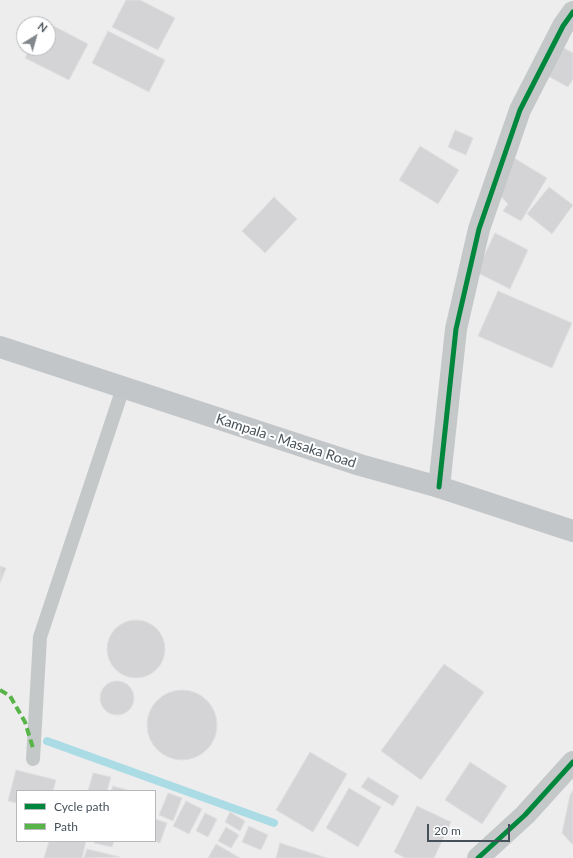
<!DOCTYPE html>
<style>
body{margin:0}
#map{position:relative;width:573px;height:858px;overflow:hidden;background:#eeeded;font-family:Lato,sans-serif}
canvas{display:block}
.legend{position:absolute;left:16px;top:790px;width:140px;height:52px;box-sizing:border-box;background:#fff;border:1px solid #b5b9bc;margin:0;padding:5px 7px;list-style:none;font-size:12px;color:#465058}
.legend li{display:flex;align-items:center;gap:8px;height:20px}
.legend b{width:20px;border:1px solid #b5b9bc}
.north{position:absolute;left:16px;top:16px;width:40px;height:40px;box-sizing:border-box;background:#fff;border:1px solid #b5b9bc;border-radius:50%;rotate:37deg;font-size:11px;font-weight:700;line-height:16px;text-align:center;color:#465058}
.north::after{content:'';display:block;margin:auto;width:14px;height:18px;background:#81878c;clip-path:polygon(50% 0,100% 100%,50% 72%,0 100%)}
.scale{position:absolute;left:427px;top:824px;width:83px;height:18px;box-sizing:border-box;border:2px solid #465058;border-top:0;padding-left:5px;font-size:12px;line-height:14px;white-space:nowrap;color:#465058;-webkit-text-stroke:3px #fff;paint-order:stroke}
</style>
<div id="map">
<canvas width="573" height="858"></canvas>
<ul class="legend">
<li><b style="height:5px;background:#00873e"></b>Cycle path</li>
<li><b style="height:5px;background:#57b448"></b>Path</li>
</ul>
<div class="north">N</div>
<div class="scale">20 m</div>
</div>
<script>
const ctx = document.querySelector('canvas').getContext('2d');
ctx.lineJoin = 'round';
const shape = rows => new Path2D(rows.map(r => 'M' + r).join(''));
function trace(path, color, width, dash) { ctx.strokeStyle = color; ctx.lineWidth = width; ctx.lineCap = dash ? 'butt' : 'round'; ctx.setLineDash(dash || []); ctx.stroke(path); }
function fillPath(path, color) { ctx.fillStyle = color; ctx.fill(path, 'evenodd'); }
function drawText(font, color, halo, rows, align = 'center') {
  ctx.font = font + ' Lato,sans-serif'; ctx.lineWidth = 4; ctx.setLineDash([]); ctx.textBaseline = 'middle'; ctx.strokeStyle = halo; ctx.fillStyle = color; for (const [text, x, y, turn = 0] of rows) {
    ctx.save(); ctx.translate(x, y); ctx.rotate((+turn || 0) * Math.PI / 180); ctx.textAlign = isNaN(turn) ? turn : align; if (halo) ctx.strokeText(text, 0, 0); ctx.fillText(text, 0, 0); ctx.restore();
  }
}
trace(shape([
 [47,741,274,823]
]), '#abdce6', 8);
const building = shape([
 [126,0,140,0,175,18,158,50,112,27,126,0],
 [44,21,88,44,69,80,25,58,30,48,48,48,48,24,42,24,44,21],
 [108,31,165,60,149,92,92,63,108,31],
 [562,47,573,53,573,79,568,87,546,75,562,47],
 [455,130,473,138,466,155,448,147,455,130],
 [420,146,459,170,438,204,399,180,420,146],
 [514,158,547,178,521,221,503,211,508,204,495,190,514,158],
 [549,187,573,205,552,234,527,214,549,187],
 [274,197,297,219,265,253,242,231,274,197],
 [495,233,528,250,510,289,476,272,495,233],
 [498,291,572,323,552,368,478,336,498,291],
 [0,566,6,568,0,583,0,566],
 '107 649a29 29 0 1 1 58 0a29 29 0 1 1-58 0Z',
 [444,664,484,692,421,780,381,751,444,664],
 '100 698a17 17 0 1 1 34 0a17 17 0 1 1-34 0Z',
 '147 725a35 35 0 1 1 70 0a35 35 0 1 1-70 0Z',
 [310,752,347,774,313,832,276,810,310,752],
 [470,762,507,786,482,824,445,800,470,762],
 [16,770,56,780,53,791,17,791,17,803,8,801,16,770],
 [93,773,111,777,107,791,88,791,93,773],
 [368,777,399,796,393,806,361,787,368,777],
 [113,786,131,791,111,791,113,786],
 [349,788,381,807,358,847,326,828,349,788],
 [573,790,573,845,562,833,570,795,573,790],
 [168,793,182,798,173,821,159,815,168,793],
 [186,801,202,809,189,834,173,826,186,801],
 [417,806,451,822,434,858,405,858,394,852,417,806],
 [230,812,245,821,240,831,225,822,230,812],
 [205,813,217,819,208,837,196,831,205,813],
 [155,819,167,823,160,843,154,841,155,819],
 [249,826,268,835,261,850,242,842,249,826],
 [226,827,239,835,231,848,218,841,226,827],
 [49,841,86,841,82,858,44,858,49,841],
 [95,841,114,841,112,847,94,843,95,841],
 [280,843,327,858,276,858,280,843],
 [216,844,240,858,208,858,216,844],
 [87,849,120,857,84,858,87,849]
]);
fillPath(building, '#d4d4d6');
trace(building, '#dfdfe0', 1);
trace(shape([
 [33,759,40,637,123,388]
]), '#c5c8c9', 14);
trace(shape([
 [439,487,456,329,479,229,520,110,563,26,573,12],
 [478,858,525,815,573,762]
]), '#c5c8c9', 22);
trace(shape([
 [0,347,360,465,439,487,573,531]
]), '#c3c6c8', 22);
trace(shape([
 [0,690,10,696,25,722,33,748]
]), '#57b448', 4, [8, 4]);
trace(shape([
 [439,487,456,329,479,229,520,110,563,26,573,12],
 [478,858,525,815,573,762]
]), '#00873e', 5);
drawText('14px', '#465058', '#fff', [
 ["Kampala - Masaka Road",286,441,18]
]);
</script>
